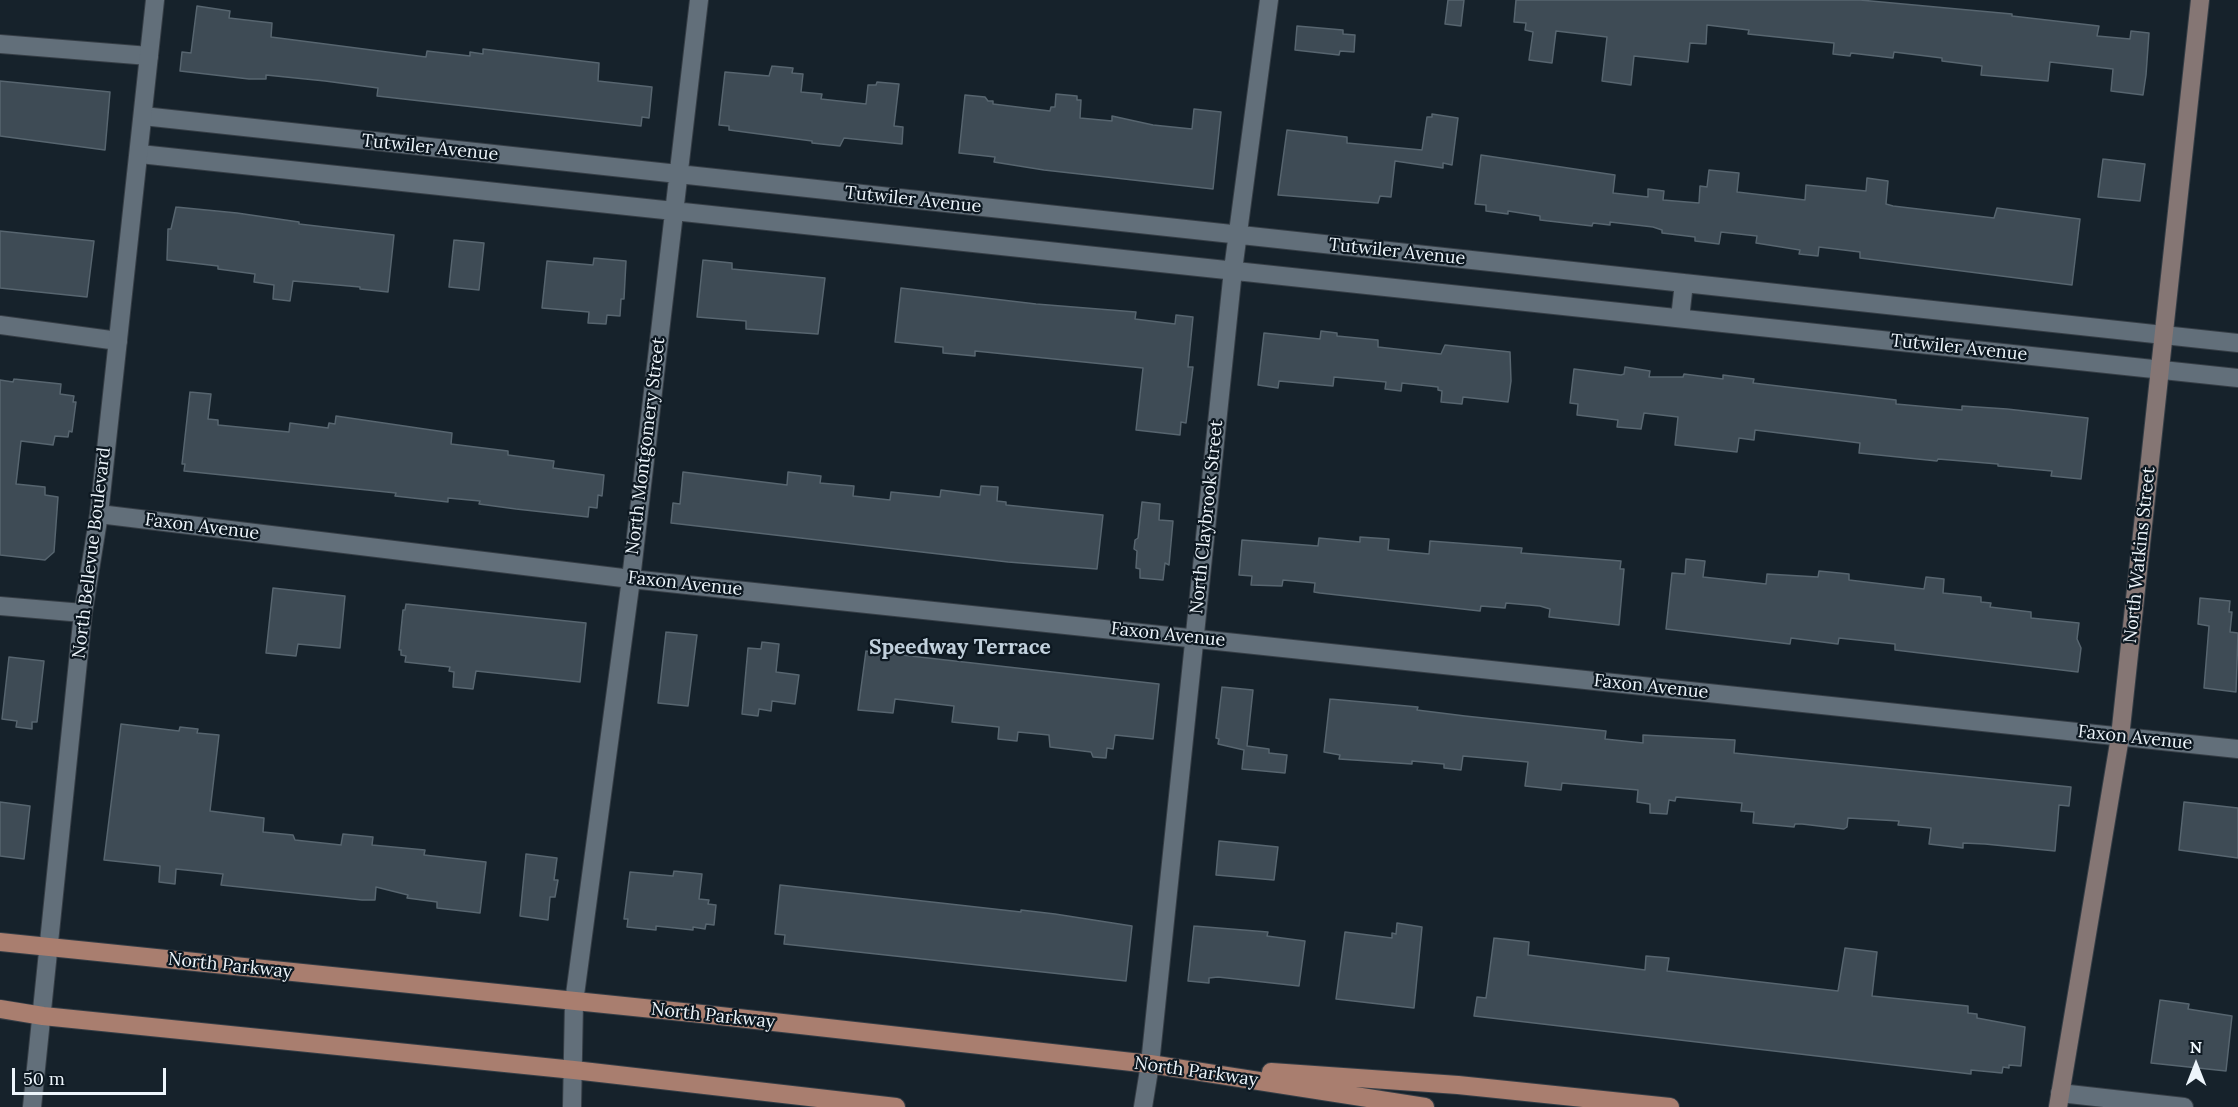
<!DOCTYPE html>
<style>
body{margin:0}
#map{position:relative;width:2238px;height:1107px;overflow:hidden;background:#16222b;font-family:Lora,serif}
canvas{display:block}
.north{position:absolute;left:2166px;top:1035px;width:60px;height:60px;-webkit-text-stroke:4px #0d1821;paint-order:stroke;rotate:0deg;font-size:16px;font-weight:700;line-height:24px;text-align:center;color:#edf5fb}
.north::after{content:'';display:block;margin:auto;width:21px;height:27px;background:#edf5fb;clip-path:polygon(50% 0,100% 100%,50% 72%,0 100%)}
.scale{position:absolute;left:12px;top:1068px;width:154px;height:27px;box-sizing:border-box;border:3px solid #edf5fb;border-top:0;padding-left:8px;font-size:18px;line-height:21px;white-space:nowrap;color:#edf5fb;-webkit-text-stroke:4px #0d1821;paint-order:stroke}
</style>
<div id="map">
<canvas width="2238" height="1107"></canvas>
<div class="north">N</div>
<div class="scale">50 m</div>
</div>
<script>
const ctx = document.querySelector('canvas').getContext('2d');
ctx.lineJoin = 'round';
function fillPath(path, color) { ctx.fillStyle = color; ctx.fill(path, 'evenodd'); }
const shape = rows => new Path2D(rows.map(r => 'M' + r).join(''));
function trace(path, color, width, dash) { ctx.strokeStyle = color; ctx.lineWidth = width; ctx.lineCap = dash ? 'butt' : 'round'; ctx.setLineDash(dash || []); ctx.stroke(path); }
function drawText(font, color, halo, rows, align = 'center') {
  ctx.font = font + ' Lora,serif'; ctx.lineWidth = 4.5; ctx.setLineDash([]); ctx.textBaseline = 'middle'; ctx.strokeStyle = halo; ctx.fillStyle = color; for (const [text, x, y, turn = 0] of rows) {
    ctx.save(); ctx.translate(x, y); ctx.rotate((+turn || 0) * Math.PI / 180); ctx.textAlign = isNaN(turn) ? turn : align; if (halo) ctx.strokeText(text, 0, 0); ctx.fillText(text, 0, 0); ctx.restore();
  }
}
const building = shape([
 [1448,0,1464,0,1461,26,1445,24,1448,0],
 [1516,0,1860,0,2012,14,2012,16,2099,26,2097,36,2130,39,2131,31,2149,33,2146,75,2143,95,2111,91,2113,69,2050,62,2048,81,1981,75,1982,66,1942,61,1942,58,1894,52,1893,58,1851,53,1850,56,1833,54,1834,43,1748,34,1749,30,1707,25,1706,44,1690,43,1688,62,1634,56,1631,85,1602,81,1607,37,1556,31,1552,63,1529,60,1533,32,1525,30,1526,23,1514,22,1516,0],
 [197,6,230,11,229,18,272,23,271,37,426,57,427,51,470,56,470,52,483,54,483,49,599,63,598,81,652,87,649,118,642,117,641,126,377,96,378,88,325,81,266,75,266,79,249,79,180,71,182,52,191,53,197,6],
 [1297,26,1343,30,1343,34,1355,35,1354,52,1340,51,1339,55,1295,50,1297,26],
 [772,66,793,68,792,73,803,74,801,92,822,94,821,99,866,104,868,85,876,85,877,82,899,84,894,126,903,127,902,144,844,138,840,146,812,143,812,141,729,130,729,126,719,125,725,72,769,76,772,66],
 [0,81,110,92,105,150,0,136,0,81],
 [1056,94,1077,96,1077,100,1081,100,1080,118,1112,121,1112,116,1153,125,1192,129,1194,109,1221,112,1213,189,1044,170,994,162,995,157,959,153,965,95,985,97,988,101,993,101,993,104,1050,111,1051,107,1055,107,1056,94],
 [1432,114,1458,118,1452,165,1443,163,1443,168,1395,161,1391,197,1380,196,1378,203,1278,195,1287,130,1347,137,1347,143,1422,150,1427,117,1432,117,1432,114],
 [1481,155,1615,175,1613,193,1648,197,1648,189,1664,191,1663,200,1699,203,1700,186,1707,187,1709,170,1739,173,1737,192,1805,200,1806,185,1866,191,1867,178,1888,181,1886,204,1893,206,1994,218,1997,208,2080,219,2072,285,1860,258,1860,252,1819,247,1818,256,1799,254,1800,250,1756,243,1757,236,1721,232,1719,244,1695,241,1695,237,1662,233,1662,230,1653,227,1610,222,1610,225,1593,223,1592,226,1540,220,1540,216,1508,211,1508,214,1486,211,1486,205,1475,204,1481,155],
 [2103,159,2145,164,2140,201,2098,197,2103,159],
 [176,207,237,213,299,222,299,224,394,235,388,292,360,289,360,287,293,281,290,301,273,299,274,285,254,282,255,274,218,269,218,266,167,260,168,229,171,229,176,207],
 [0,231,94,241,87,297,0,288,0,231],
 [454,240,484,243,479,290,449,287,454,240],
 [594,258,626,261,624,299,621,299,620,316,607,315,606,324,588,323,589,312,542,308,547,261,593,265,594,258],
 [703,260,732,263,732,269,825,278,818,334,746,329,746,321,697,317,703,260],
 [901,288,1036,304,1136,312,1135,319,1175,324,1176,315,1193,317,1188,367,1193,367,1186,423,1181,422,1180,435,1136,430,1143,368,975,351,975,356,943,353,943,347,895,342,901,288],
 [1321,331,1337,333,1337,336,1378,340,1378,347,1441,354,1445,345,1510,352,1511,381,1508,402,1463,397,1462,404,1441,402,1442,391,1438,390,1438,387,1402,383,1401,391,1385,389,1386,382,1334,377,1333,386,1279,381,1278,388,1258,385,1264,333,1320,339,1321,331],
 [1625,367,1650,371,1649,377,1683,377,1684,374,1723,379,1723,375,1754,379,1753,383,1896,400,1896,404,1962,410,1962,406,2007,409,2088,418,2081,479,2051,476,2052,471,1998,466,1998,464,1938,459,1937,461,1859,453,1860,443,1755,430,1754,440,1739,438,1737,452,1675,445,1678,417,1644,413,1641,429,1617,427,1618,420,1577,415,1578,404,1570,403,1574,369,1621,375,1624,374,1625,367],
 [14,379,61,384,60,394,74,396,73,402,76,402,72,432,69,431,68,437,55,436,53,445,21,441,16,484,45,487,45,495,58,497,54,552,45,560,0,555,0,380,13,382,14,379],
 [190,392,211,394,208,419,218,420,218,425,289,432,290,423,328,428,329,423,335,424,336,416,452,433,451,444,508,451,508,455,554,461,553,468,604,475,602,496,598,495,597,508,589,507,588,517,516,509,479,504,480,501,448,498,448,502,395,496,396,493,184,471,185,464,182,464,190,392],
 [683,472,787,485,788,472,821,476,820,483,854,486,853,496,890,500,891,492,940,497,941,490,980,495,981,486,998,487,997,501,1006,502,1006,505,1103,515,1097,569,1008,562,671,523,673,503,680,504,683,472],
 [1142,502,1160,504,1159,520,1173,521,1169,565,1165,563,1163,580,1140,578,1140,569,1136,568,1137,551,1134,549,1135,540,1138,538,1142,502],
 [1360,537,1389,539,1388,550,1429,554,1430,541,1522,548,1521,553,1621,561,1620,569,1624,569,1619,625,1549,617,1550,609,1540,606,1506,603,1505,608,1481,606,1480,611,1320,593,1314,592,1315,583,1283,580,1282,586,1251,585,1252,576,1239,575,1242,540,1318,546,1319,538,1360,542,1360,537],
 [1686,559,1705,561,1703,577,1766,584,1767,574,1818,577,1819,571,1849,574,1849,580,1924,589,1926,577,1944,579,1943,593,1981,597,1981,602,1991,603,1990,607,2031,612,2031,618,2079,623,2077,639,2081,648,2078,672,1895,650,1895,644,1839,638,1838,644,1791,638,1790,644,1666,629,1672,573,1685,574,1686,559],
 [273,588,345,596,340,648,298,644,296,656,266,653,273,588],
 [2200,598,2230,601,2229,612,2232,612,2230,632,2238,633,2236,692,2204,688,2209,626,2198,624,2200,598],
 [406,604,586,623,580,682,476,671,473,689,453,687,454,672,449,671,450,667,405,662,406,656,401,655,401,650,399,650,403,610,405,610,406,604],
 [666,632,697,635,688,706,658,703,666,632],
 [762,642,779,644,776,672,799,675,795,704,772,701,771,711,759,709,758,716,742,714,748,648,761,649,762,642],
 [866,651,1159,684,1153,739,1115,735,1113,749,1107,748,1106,758,1093,757,1091,752,1050,747,1049,735,1018,732,1017,741,998,739,999,727,952,722,954,706,895,699,893,713,858,710,866,651],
 [9,657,44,661,37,722,32,722,32,729,16,727,17,721,2,719,9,657],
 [1222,687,1253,690,1247,746,1269,749,1269,753,1287,755,1285,773,1242,769,1244,750,1218,744,1219,739,1216,738,1222,687],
 [1330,699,1418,707,1417,710,1465,716,1606,731,1605,739,1643,743,1643,735,1735,740,1734,753,2071,787,2069,806,2059,805,2055,851,1985,844,1963,843,1963,848,1929,844,1931,828,1898,825,1899,821,1848,818,1847,827,1844,829,1802,824,1795,824,1794,827,1753,823,1754,812,1741,811,1742,803,1676,797,1675,801,1669,800,1667,814,1650,813,1650,804,1637,802,1638,790,1562,783,1561,790,1525,786,1528,762,1463,756,1461,770,1444,768,1444,764,1412,761,1412,764,1339,759,1340,755,1324,752,1330,699],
 [121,724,179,731,180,727,198,729,197,733,219,735,210,811,264,818,263,832,293,835,295,840,341,845,343,834,373,837,372,845,425,850,424,855,486,862,480,913,437,908,437,902,407,898,408,895,376,887,375,900,362,900,221,885,223,874,176,869,175,884,159,882,160,866,104,860,121,724],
 [0,802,30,806,24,859,0,856,0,802],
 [2184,802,2238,808,2238,858,2179,850,2184,802],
 [1219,841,1278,847,1274,880,1216,875,1219,841],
 [526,854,557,858,554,880,558,880,555,897,550,897,548,920,520,916,526,854],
 [674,871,702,874,699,899,709,900,708,904,716,905,714,925,706,924,705,929,693,927,693,930,656,926,656,930,627,927,628,919,624,919,630,872,673,876,674,871],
 [780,885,1021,912,1021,910,1055,914,1132,926,1126,981,784,944,785,935,775,934,780,885],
 [1397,923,1422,927,1414,1008,1336,999,1345,932,1392,938,1392,933,1396,934,1397,923],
 [1194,926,1268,932,1267,936,1305,941,1299,986,1218,977,1209,978,1209,983,1188,981,1194,926],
 [1494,938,1529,942,1528,955,1645,970,1646,956,1669,958,1667,971,1838,991,1845,948,1877,952,1872,996,1968,1006,1968,1013,1977,1014,1977,1018,2025,1027,2021,1066,2009,1065,2009,1068,2003,1067,2002,1073,1971,1070,1971,1074,1474,1016,1477,997,1486,998,1494,938],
 [2160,1000,2189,1004,2188,1009,2232,1016,2226,1071,2151,1063,2160,1000]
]);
fillPath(building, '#3e4b55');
trace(building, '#57656f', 1.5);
const minor = shape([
 [0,44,149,56],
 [143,116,2238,343],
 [140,154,2238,378],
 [1680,318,1684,283],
 [0,325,118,341],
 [99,514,631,579,2238,749],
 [2060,1093,2184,1107],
 [572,1107,574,1002,631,579,699,0],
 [1143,1107,1150,1064,1233,270,1269,0]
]);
const tertiary = shape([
 [0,606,83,613],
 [32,1107,83,613,99,514,155,0]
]);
const secondary = shape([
 [2058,1107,2120,737,2200,0]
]);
const primary = shape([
 [0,942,702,1014,1150,1064,1425,1107],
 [0,1009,43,1016,574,1070,896,1107],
 [1271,1072,1458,1085,1670,1107]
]);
trace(minor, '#363e46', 20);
trace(tertiary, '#363e46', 20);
trace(secondary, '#363e46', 20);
trace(primary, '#363e46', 20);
trace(minor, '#626f7a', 18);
trace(tertiary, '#626f7a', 18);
trace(secondary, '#857674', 18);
trace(primary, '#a97e6f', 18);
drawText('18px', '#edf5fb', '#0d1821', [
 ["Tutwiler Avenue",430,148,6],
 ["Tutwiler Avenue",913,200,6],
 ["Tutwiler Avenue",1397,252,6],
 ["Tutwiler Avenue",1959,348,6],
 ["North Montgomery Street",646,446,-83],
 ["North Claybrook Street",1207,517,-84],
 ["Faxon Avenue",202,527,7],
 ["North Bellevue Boulevard",92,553,-83],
 ["North Watkins Street",2140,555,-84],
 ["Faxon Avenue",685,584,6],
 ["Faxon Avenue",1168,635,6],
 ["Faxon Avenue",1651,687,6],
 ["Faxon Avenue",2135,738,6],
 ["North Parkway",230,966,6],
 ["North Parkway",713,1016,6],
 ["North Parkway",1196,1072,8]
]);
drawText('bold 21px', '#c1d0dc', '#0d1821', [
 ["Speedway Terrace",960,648]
]);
</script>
